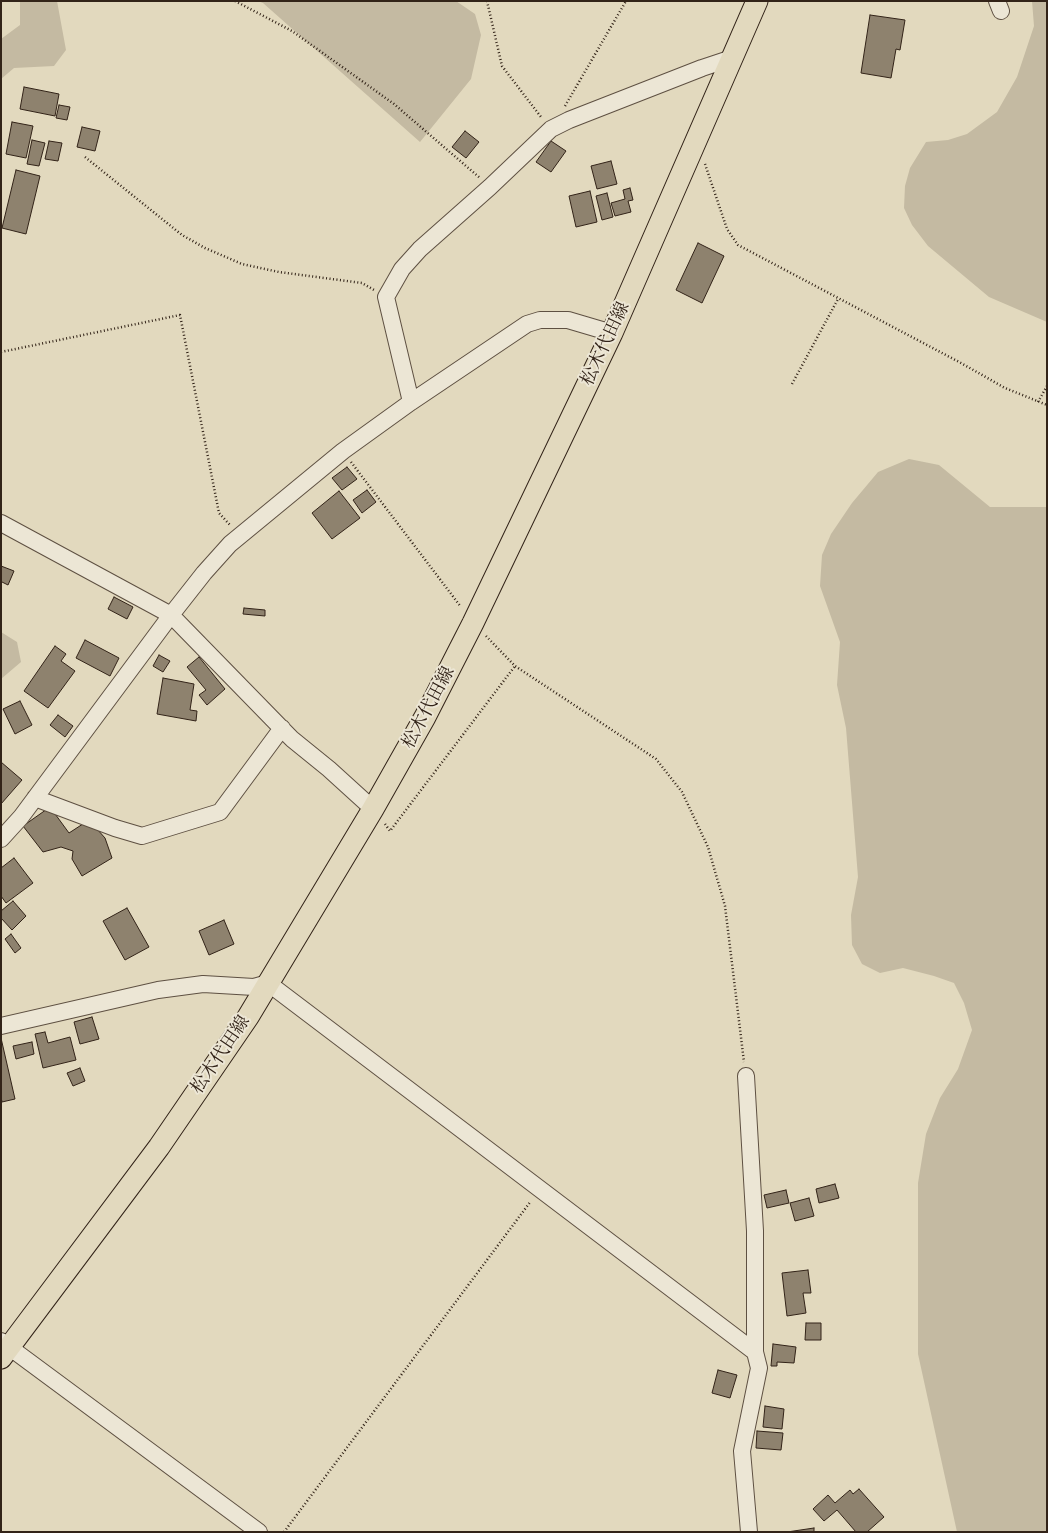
<!DOCTYPE html>
<meta charset="utf-8">
<style>
body{margin:0}
#map{position:relative;width:1048px;height:1533px;overflow:hidden;background:#e2d9be;font-family:"Gentium Book Plus",serif}
canvas{display:block}
.frame{position:absolute;inset:0;border:2px solid #322318;pointer-events:none}
</style>
<div id="map">
<canvas width="1048" height="1533"></canvas>
<div class="frame"></div>
</div>
<script>
const ctx = document.querySelector('canvas').getContext('2d');
ctx.lineJoin = 'round';
function fillPath(path, color) { ctx.fillStyle = color; ctx.fill(path, 'evenodd'); }
const shape = rows => new Path2D(rows.map(r => 'M' + r).join(''));
function trace(path, color, width, dash) { ctx.strokeStyle = color; ctx.lineWidth = width; ctx.lineCap = dash ? 'butt' : 'round'; ctx.setLineDash(dash || []); ctx.stroke(path); }
function drawText(font, color, halo, rows, align = 'center') {
  ctx.font = font + ' "Gentium Book Plus","Noto Serif JP",serif'; ctx.lineWidth = 4; ctx.setLineDash([]); ctx.textBaseline = 'middle'; ctx.strokeStyle = halo; ctx.fillStyle = color; for (const [text, x, y, turn = 0] of rows) {
    ctx.save(); ctx.translate(x, y); ctx.rotate((+turn || 0) * Math.PI / 180); ctx.textAlign = isNaN(turn) ? turn : align; if (halo) ctx.strokeText(text, 0, 0); ctx.fillText(text, 0, 0); ctx.restore();
  }
}
fillPath(shape([
 [20,1,57,1,66,50,54,66,14,68,1,79,1,39,20,25],
 [258,1,456,1,475,14,481,35,471,79,420,142,263,3],
 [1032,1,1047,1,1047,322,989,297,928,246,912,225,904,208,905,186,910,168,926,142,948,140,967,134,997,112,1017,77,1034,26],
 [909,459,939,465,990,507,1047,507,1047,1532,957,1532,918,1354,918,1183,926,1134,940,1098,958,1069,972,1030,964,1003,954,983,934,976,903,968,880,973,862,964,852,945,851,915,858,877,846,728,837,685,840,642,820,586,822,555,831,534,852,503,878,472],
 [1,632,17,642,21,662,1,679]
]), '#c4baa2');
const building = shape([
 [870,15,905,20,900,50,896,49,891,78,861,73,870,15],
 [24,87,59,94,55,116,20,109,24,87],
 [59,105,70,107,67,120,56,118,59,105],
 [12,122,33,126,26,158,6,154,12,122],
 [82,127,100,131,95,151,77,147,82,127],
 [465,131,479,142,466,158,452,147,465,131],
 [32,140,45,143,39,166,27,164,32,140],
 [49,141,62,143,58,161,45,159,49,141],
 [551,141,566,151,551,172,536,162,551,141],
 [611,161,617,184,597,189,591,166,611,161],
 [16,170,40,176,26,234,2,228,16,170],
 [630,188,633,200,628,201,631,212,615,216,611,203,625,199,623,190,630,188],
 [590,191,597,222,576,227,569,196,590,191],
 [607,193,613,217,602,220,596,196,607,193],
 [698,243,724,256,702,303,676,290,698,243],
 [347,467,357,479,342,490,332,478,347,467],
 [367,490,376,502,362,513,353,500,367,490],
 [339,491,360,518,332,539,312,513,339,491],
 [1,566,14,571,8,585,2,582,1,583,1,566],
 [114,597,133,607,127,619,108,609,114,597],
 [244,608,265,610,265,616,243,614,244,608],
 [85,640,119,658,110,676,76,658,85,640],
 [55,646,66,654,61,661,75,671,48,708,24,691,55,646],
 [159,655,170,661,163,672,153,666,159,655],
 [199,657,225,689,207,705,199,695,206,690,187,667,199,657],
 [163,678,194,684,190,710,197,711,196,721,157,714,163,678],
 [20,701,32,725,15,734,3,709,20,701],
 [58,715,73,726,65,737,50,725,58,715],
 [1,762,22,780,1,804,1,762],
 [50,807,69,833,89,820,105,838,112,858,82,876,72,859,73,851,61,847,43,852,23,826,50,807],
 [14,858,33,883,6,903,1,896,1,868,14,858],
 [13,901,26,916,12,930,1,918,1,911,13,901],
 [127,908,149,947,125,960,103,921,127,908],
 [224,920,234,944,209,955,199,931,224,920],
 [11,934,21,948,15,953,5,939,11,934],
 [92,1017,99,1039,80,1044,74,1022,92,1017],
 [45,1032,48,1043,70,1037,76,1060,43,1068,35,1034,45,1032],
 [1,1038,15,1099,2,1102,1,1097,1,1038],
 [32,1042,34,1054,16,1059,13,1046,32,1042],
 [80,1068,85,1081,73,1086,67,1073,80,1068],
 [835,1184,839,1198,819,1203,816,1189,835,1184],
 [786,1190,789,1203,767,1208,764,1195,786,1190],
 [809,1198,814,1216,795,1221,790,1203,809,1198],
 [808,1270,811,1293,803,1293,806,1313,787,1316,782,1273,808,1270],
 [806,1323,821,1323,821,1340,805,1340,806,1323],
 [773,1344,796,1347,794,1363,777,1362,777,1366,771,1366,773,1344],
 [718,1370,737,1375,730,1398,712,1393,718,1370],
 [765,1406,784,1409,782,1429,763,1427,765,1406],
 [757,1431,783,1433,781,1450,756,1448,757,1431],
 [859,1489,884,1517,867,1532,856,1532,837,1510,824,1521,813,1509,828,1495,835,1503,850,1490,853,1494,859,1489],
 [814,1528,814,1532,787,1532,814,1528]
]);
fillPath(building, '#8e826e');
trace(building, '#322318', 1);
const minor = shape([
 [997,1,1001,11],
 [411,402,386,297,402,269,420,249,490,187,551,129,569,120,702,68,732,58],
 [1,523,171,615,292,739,329,769,373,809],
 [35,798,115,828,142,836,220,812,282,728],
 [1,839,21,817,171,615,204,573,230,544,343,451,411,402,527,324,540,320,568,320,612,333],
 [1,1026,158,990,203,984,254,987,268,983,755,1352],
 [746,1076,755,1231,755,1352,759,1368,742,1451,749,1532],
 [1,1341,259,1532]
]);
const major = shape([
 [1,1358,159,1147,248,1017,373,809,425,717,473,623,612,333,757,1]
]);
trace(minor, '#5e5042', 18);
trace(major, '#322318', 23);
trace(shape([
 [235,1,292,31,394,104,480,178],
 [487,1,502,66,541,117],
 [565,106,626,1],
 [85,157,182,235,205,248,242,264,279,272,362,283,374,290],
 [705,164,727,229,738,245,961,363,1005,388,1047,405],
 [1,352,180,315,219,513,230,525],
 [792,384,838,299],
 [1038,402,1047,386],
 [351,462,461,607],
 [486,636,515,666,656,759,682,792,708,847,725,906,744,1062],
 [385,824,390,831,515,666],
 [284,1532,531,1201]
]), '#322318', 2.5, [1, 2.5]);
trace(minor, '#ece6d5', 16);
trace(major, '#e2d9be', 21);
drawText('18px', '#322318', '#ece6d5', [
 ["松木代田線",606,344,-65],
 ["松木代田線",429,708,-62],
 ["松木代田線",221,1055,-56]
]);
</script>
